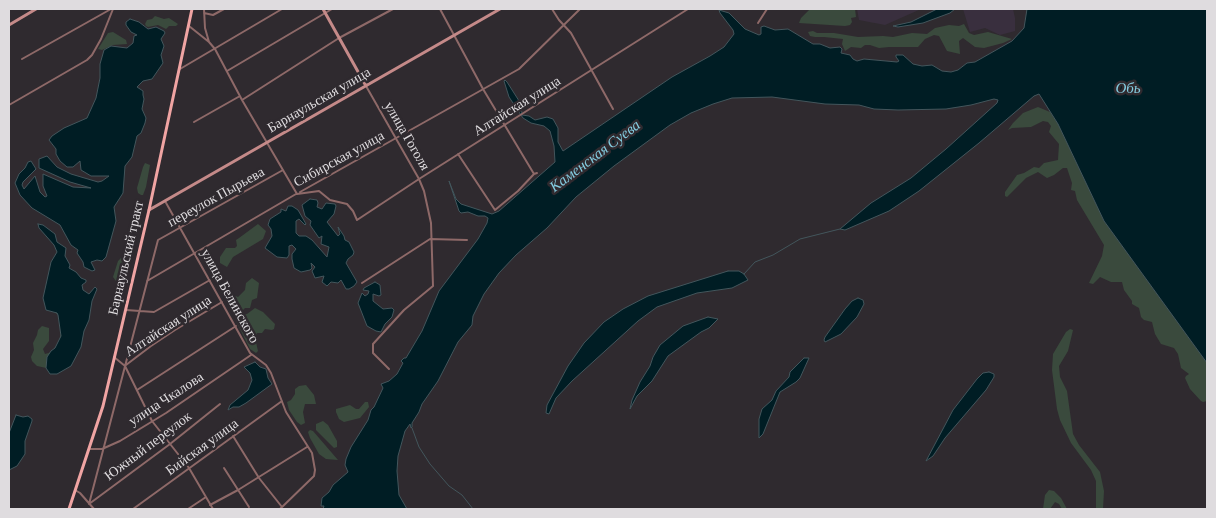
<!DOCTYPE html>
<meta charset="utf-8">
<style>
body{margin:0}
#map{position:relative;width:1216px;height:518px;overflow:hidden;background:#2f2a2f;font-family:"Crimson Pro",serif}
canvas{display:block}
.frame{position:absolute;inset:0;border:10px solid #dfdcdf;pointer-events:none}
</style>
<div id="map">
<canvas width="1216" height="518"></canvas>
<div class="frame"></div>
</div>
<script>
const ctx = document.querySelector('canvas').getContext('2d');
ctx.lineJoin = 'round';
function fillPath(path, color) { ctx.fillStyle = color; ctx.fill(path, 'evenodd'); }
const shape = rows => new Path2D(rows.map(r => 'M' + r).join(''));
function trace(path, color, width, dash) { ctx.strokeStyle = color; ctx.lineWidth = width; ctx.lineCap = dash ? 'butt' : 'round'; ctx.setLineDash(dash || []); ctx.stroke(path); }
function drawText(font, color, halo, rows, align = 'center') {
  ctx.font = font + ' "Crimson Pro",serif'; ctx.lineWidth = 5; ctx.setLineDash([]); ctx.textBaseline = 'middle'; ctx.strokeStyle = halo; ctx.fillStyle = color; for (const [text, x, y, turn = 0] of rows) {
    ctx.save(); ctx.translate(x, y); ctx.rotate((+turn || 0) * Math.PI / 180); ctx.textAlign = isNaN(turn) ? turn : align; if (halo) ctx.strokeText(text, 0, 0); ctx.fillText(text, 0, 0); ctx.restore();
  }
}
fillPath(shape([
 [857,9,921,9,885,25,859,20],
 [963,9,1013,9,1015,18,1015,31,1000,35,985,28,970,32]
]), '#392f3e');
fillPath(shape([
 [810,9,855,9,856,17,851,18,852,22,850,25,845,26,799,23,801,18],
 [155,16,164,19,169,18,178,24,176,26,169,26,166,29,158,25,148,27,146,26,145,24,147,20,152,19],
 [964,24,969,33,974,35,988,32,1012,39,1003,43,984,48,975,47,963,38,959,41,960,54,947,51,939,36,934,35,925,39,918,47,889,47,879,48,870,45,865,45,861,48,851,47,845,51,842,44,843,39,824,37,815,37,810,36,808,32,813,31,817,33,834,33,858,37,883,36,893,37,912,33,927,34,935,28,949,25,959,26],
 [113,32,126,40,127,44,113,45,102,50,98,49,108,33],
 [1038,107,1050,112,1058,124,1104,221,1207,363,1207,401,1203,402,1201,401,1190,389,1185,378,1186,376,1189,374,1181,368,1178,354,1174,348,1161,344,1155,334,1152,322,1144,320,1141,317,1139,308,1132,304,1132,301,1124,290,1122,282,1111,282,1100,277,1093,284,1089,283,1102,256,1104,245,1077,200,1075,191,1071,190,1072,183,1067,168,1063,168,1054,175,1047,178,1038,172,1026,178,1007,197,1005,196,1005,192,1017,175,1024,173,1034,167,1039,168,1044,163,1058,160,1059,144,1049,132,1051,126,1048,122,1043,121,1031,127,1012,128,1008,130,1013,123,1023,113],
 [145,163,150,165,146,187,143,195,141,195,138,193,137,188,143,167],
 [258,224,266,231,263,239,233,257,227,267,220,263,220,257,226,248,235,248,237,246,236,240,239,238],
 [121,258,126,258,125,265,121,281,116,281,113,277,118,261],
 [252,278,259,283,257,298,252,300,250,308,245,308,241,312,239,312,228,305,217,284,218,282,220,282,231,294,238,297,245,290,246,283],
 [75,300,51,369,37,366,32,361,31,357,34,350,33,343,37,335,38,330,42,326,49,328,49,341,43,349,45,354,52,352,60,343,60,336,62,332,58,315,53,311],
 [255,308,263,312,275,324,274,329,272,330,265,329,262,333,257,333,255,338,258,351,256,353,250,349,236,321,237,316,247,314],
 [1070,329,1073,330,1068,351,1059,366,1060,377,1067,391,1073,434,1079,445,1100,472,1104,491,1103,509,1096,509,1096,481,1091,470,1071,443,1060,420,1057,409,1052,370,1053,354,1066,332],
 [306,385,314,395,316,404,305,404,303,412,305,423,301,425,297,422,289,410,287,402,291,400,295,394,295,389,299,386],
 [365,402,368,402,369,407,360,418,344,422,339,419,336,412,336,409,350,405,356,409,359,409],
 [323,421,328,425,337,441,337,447,334,448,316,430,316,424],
 [310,430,313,431,338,460,326,459,319,454,310,438,308,432],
 [1049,490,1054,491,1061,498,1067,509,1062,509,1059,504,1055,502,1050,509,1043,509,1045,495]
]), '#3a4a3d');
const water = shape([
 [937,9,955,9,950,13,923,23,898,27,893,26,911,22,937,9],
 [1027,9,1207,9,1207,363,1104,221,1058,124,1039,94,1034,96,979,143,919,191,889,211,845,230,840,229,871,203,911,178,946,149,997,103,998,100,994,99,971,105,946,109,898,110,874,109,859,105,825,104,772,97,732,98,713,104,691,113,670,125,614,166,576,197,547,228,516,255,499,273,484,294,473,316,472,325,458,342,438,381,422,404,419,412,412,423,412,427,411,428,410,424,405,431,398,456,397,471,399,495,407,509,323,509,324,506,321,506,322,498,329,492,333,485,348,472,345,465,346,459,351,447,368,420,371,410,374,407,383,388,381,384,389,381,397,374,403,363,401,361,404,358,406,358,422,331,439,291,478,239,487,223,488,218,485,216,478,216,468,212,461,213,459,211,449,181,456,199,461,204,492,214,499,211,555,162,554,146,550,131,544,126,531,123,523,118,509,97,504,81,505,80,507,82,521,104,522,115,529,116,535,120,547,117,553,119,558,128,558,142,563,151,672,77,710,56,724,47,734,34,733,30,720,13,719,10,729,13,745,29,759,35,761,34,761,27,764,26,775,30,788,29,813,44,820,44,830,48,840,47,842,49,841,53,850,55,853,59,857,61,864,59,897,62,899,61,896,57,896,55,903,55,913,64,922,66,932,65,942,71,951,72,958,70,967,63,975,62,1012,41,1024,28,1027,9],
 [130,19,139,22,148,29,156,27,164,31,165,33,161,39,164,46,161,55,163,63,152,79,143,81,137,87,143,91,143,95,144,99,142,109,146,118,145,123,141,133,137,136,132,157,125,166,123,193,114,207,116,221,106,257,102,261,97,260,91,262,95,270,92,271,84,267,83,262,77,253,78,250,71,245,60,225,32,208,20,195,15,183,19,174,25,168,28,162,31,161,36,169,23,182,22,185,24,189,35,176,40,192,45,197,47,196,43,186,43,174,73,187,91,188,70,182,39,168,39,159,47,156,57,167,71,174,98,182,102,181,109,176,91,176,81,170,80,161,73,167,67,167,60,161,56,154,56,149,49,140,52,136,64,128,87,118,96,98,100,78,100,64,104,50,111,46,127,48,133,43,134,36,137,35,131,32,126,25,126,22,130,19],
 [310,199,317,200,318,203,317,207,322,209,326,203,335,204,336,206,334,214,327,222,338,236,340,234,338,227,344,236,345,240,349,242,354,252,353,255,348,259,346,263,357,282,354,286,349,289,346,289,341,280,338,283,331,282,327,286,322,282,324,276,315,278,312,271,315,267,311,263,312,268,310,270,301,272,294,268,292,259,292,254,296,249,292,245,289,246,289,255,287,258,277,257,265,248,272,236,271,229,268,225,270,219,281,212,281,209,286,211,288,206,292,206,298,210,306,224,305,225,299,219,296,221,296,233,299,236,306,236,312,240,327,257,329,247,321,244,322,236,319,238,310,225,311,221,305,216,302,205,310,199],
 [38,224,43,225,55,234,57,242,66,248,65,256,70,265,69,268,76,272,81,278,86,280,86,282,82,285,83,290,89,294,95,287,97,289,92,301,89,320,84,331,81,347,71,366,57,374,50,374,46,368,47,357,51,351,55,348,61,336,58,315,57,313,46,310,43,298,51,262,57,252,54,245,39,228,38,224],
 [728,271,739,271,744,274,748,280,732,288,697,293,657,307,638,321,572,381,556,398,549,414,546,413,547,405,568,366,584,343,604,322,623,309,648,296,728,271],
 [375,282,380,285,381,295,379,296,373,294,373,301,383,309,392,308,394,310,392,317,385,324,381,332,376,331,367,326,358,303,362,293,365,296,368,294,369,291,363,290,364,288,375,282],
 [858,298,863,300,864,304,857,317,841,334,825,342,824,340,825,337,845,309,852,301,858,298],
 [708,317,718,319,709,328,701,332,668,356,652,381,637,396,630,409,632,400,640,382,650,366,653,357,660,345,683,326,708,317],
 [804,358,809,358,800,378,796,382,780,392,763,434,759,438,759,419,762,409,772,400,776,391,789,377,790,372,804,358],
 [255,362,260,367,266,369,268,378,272,384,246,403,239,407,233,407,228,410,230,405,248,390,252,380,250,373,244,367,255,362],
 [989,372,994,374,994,377,986,390,945,438,933,456,926,461,953,410,977,379,983,373,989,372],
 [16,415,23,417,28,416,32,419,32,421,25,441,25,454,17,466,9,470,9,433,16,415]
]);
fillPath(water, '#001d24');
trace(water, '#43565c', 1);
trace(shape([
 [744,274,755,262,773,255,800,239,840,229],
 [412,428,419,447,430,464,449,486,462,495,473,509]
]), '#43565c', 1);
trace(shape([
 [204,9,205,28,209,42],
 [440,9,483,89,534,174],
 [552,9,559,20,571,33,613,109],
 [204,13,213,15,224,9],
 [758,23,767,9],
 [189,26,209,42,215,49,242,100,297,194,319,191,330,200,347,204,353,211,357,220,419,179,688,9],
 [22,59,111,9],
 [180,69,282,9],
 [227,71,332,9],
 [366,86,419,179,424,191,431,223,433,286,404,310,373,344,373,353,389,369],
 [242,100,339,38,393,9],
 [9,105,87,60,92,55,101,39,113,9],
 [194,122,240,96],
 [458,154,495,210,518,191,534,174,537,173],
 [300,192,519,69,580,9],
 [165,201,250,353,266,365,271,373,286,412,312,453,315,470,314,476,280,509],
 [147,281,296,194],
 [362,283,430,239,467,240],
 [126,310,154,312,210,280],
 [114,357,125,366,152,421,189,468,213,509],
 [126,365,151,346,175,330,222,302],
 [137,390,236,326],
 [233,436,259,478,282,507],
 [89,449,102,449,120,441,166,413,251,355],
 [224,468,249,507],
 [75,490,80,493,94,509],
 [89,504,158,240,283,170],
 [89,504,170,444,220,404],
 [210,505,238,490,307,447],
 [133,509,282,401],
 [188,509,206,497]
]), '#8e6968', 2);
trace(shape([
 [323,9,366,86],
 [9,25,36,9],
 [149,210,500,9]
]), '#c58a89', 3);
trace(shape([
 [69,509,103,406,149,210,192,9]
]), '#f0a4a3', 3);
drawText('14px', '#dfdcdf', '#2f2a2f', [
 ["Барнаульская улица",319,100,-30],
 ["Алтайская улица",517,106,-32],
 ["улица Гоголя",407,136,60],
 ["Сибирская улица",339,159,-29],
 ["переулок Пырьева",216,197,-29],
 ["Барнаульский тракт",126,258,-77],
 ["улица Белинского",230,296,61],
 ["Алтайская улица",168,326,-33],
 ["улица Чкалова",166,399,-33],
 ["Южный переулок",148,446,-37],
 ["Бийская улица",202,447,-36]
]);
drawText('italic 15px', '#84cce0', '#2f2a2f', [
 ["Обь",1128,88],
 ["Каменская Суева",595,156,-37]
]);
</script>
